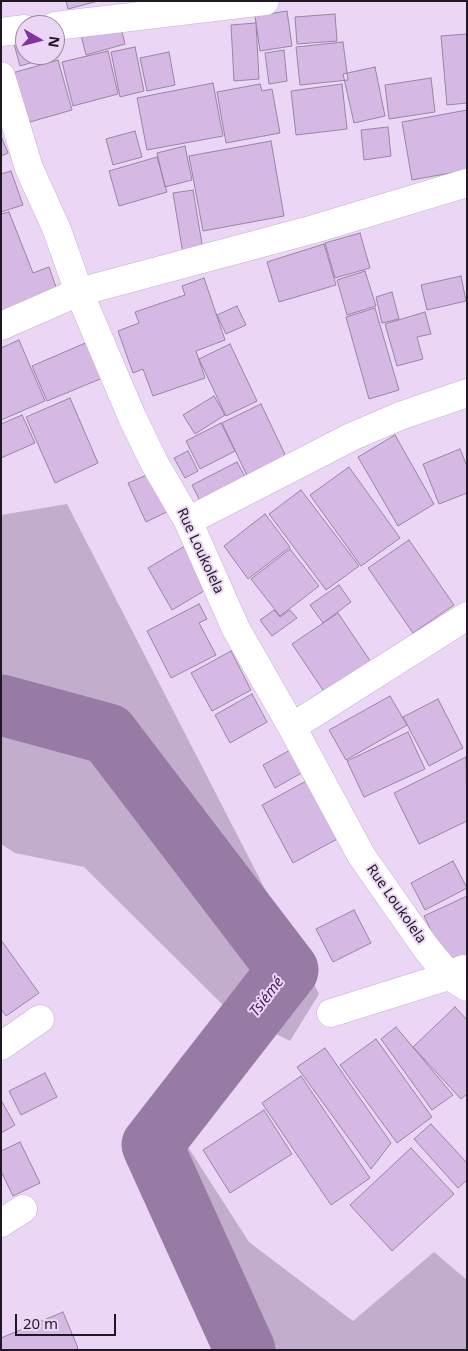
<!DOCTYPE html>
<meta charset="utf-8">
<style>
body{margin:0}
#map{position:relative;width:468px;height:1351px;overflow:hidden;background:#ebd7f5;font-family:"Noto Sans",sans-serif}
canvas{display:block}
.frame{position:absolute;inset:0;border:2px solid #201923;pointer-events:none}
.north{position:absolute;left:15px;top:15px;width:50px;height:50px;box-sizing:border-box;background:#ebd7f5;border:1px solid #9a8ba1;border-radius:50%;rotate:98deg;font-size:14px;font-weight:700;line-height:20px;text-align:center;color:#201923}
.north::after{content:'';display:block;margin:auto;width:18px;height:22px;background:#8233a3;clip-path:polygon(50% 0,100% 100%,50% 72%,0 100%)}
.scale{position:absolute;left:15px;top:1314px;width:101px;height:22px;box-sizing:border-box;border:2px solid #201923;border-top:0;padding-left:6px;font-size:15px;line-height:18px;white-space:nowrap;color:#201923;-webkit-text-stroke:4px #ebd7f5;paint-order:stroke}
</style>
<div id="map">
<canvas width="468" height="1351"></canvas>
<div class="frame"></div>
<div class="north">N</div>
<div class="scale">20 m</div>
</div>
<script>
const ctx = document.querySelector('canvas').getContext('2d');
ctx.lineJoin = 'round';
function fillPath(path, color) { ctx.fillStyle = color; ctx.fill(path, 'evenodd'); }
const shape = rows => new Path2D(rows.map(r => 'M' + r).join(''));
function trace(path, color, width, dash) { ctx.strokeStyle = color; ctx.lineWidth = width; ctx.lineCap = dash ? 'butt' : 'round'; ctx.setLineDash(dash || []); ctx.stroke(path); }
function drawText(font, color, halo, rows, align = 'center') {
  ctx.font = font + ' "Noto Sans",sans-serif'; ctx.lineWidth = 4; ctx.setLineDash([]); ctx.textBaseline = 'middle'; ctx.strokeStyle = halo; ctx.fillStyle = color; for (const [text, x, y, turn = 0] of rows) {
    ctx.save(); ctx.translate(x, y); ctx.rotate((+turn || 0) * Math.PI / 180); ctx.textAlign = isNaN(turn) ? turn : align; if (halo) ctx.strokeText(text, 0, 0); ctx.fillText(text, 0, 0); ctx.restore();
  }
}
fillPath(shape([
 [67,504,319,994,290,1041,228,1010,84,867,15,853,1,844,1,515],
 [186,1144,249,1242,353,1321,434,1252,467,1280,467,1350,242,1350,152,1197]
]), '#c2adcd');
trace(shape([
 [1,705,108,734,288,970,152,1145,245,1350]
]), '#977ba5', 61);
const building = shape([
 [66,1,98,1,68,9,66,1],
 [287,11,292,46,260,51,255,16,287,11],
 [335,14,337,41,297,44,295,17,335,14],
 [119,20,125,44,86,55,80,31,119,20],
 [256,23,259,79,234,81,231,25,256,23],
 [467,34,467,103,447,105,441,36,467,34],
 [25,36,25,55,55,55,55,47,58,55,20,66,13,40,25,36],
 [343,42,348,80,300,85,296,47,343,42],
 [135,47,144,91,120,97,111,52,135,47],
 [284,50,287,81,269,84,265,53,284,50],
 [108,51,118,94,73,106,62,62,108,51],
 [169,52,175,85,147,91,140,58,169,52],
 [58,60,72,110,23,124,9,74,58,60],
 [375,67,385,116,354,123,343,74,375,67],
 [431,78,435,112,389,119,385,85,431,78],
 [213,83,223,136,147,150,137,98,213,83],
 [260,84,262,91,272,89,280,133,226,143,217,92,260,84],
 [342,84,347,129,296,135,291,91,342,84],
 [467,110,467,170,412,180,402,122,467,110],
 [388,127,391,156,364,160,361,130,388,127],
 [135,131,142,157,113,165,106,139,135,131],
 [1,136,8,153,1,156,1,136],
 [271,141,284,216,203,231,189,156,271,141],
 [185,146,192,180,165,187,157,153,185,146],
 [157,157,167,192,119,206,109,171,157,157],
 [11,171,23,205,1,212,1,174,11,171],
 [193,190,203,250,183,254,173,193,193,190],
 [9,212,33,273,49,267,57,290,1,311,1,214,9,212],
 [360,233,370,268,335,278,325,243,360,233],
 [324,244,336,285,279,302,267,262,324,244],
 [365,271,376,306,347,315,337,280,365,271],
 [461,276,466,301,427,310,421,285,461,276],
 [204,278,225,340,196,351,205,378,153,396,143,369,133,373,118,331,139,323,135,312,185,295,182,286,204,278],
 [392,292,399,319,382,323,376,297,392,292],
 [237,306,246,325,226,334,217,315,237,306],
 [375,308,399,390,369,399,346,317,375,308],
 [425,312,431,334,417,337,423,359,397,366,385,324,425,312],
 [19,340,45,401,1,420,1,348,19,340],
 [90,341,105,377,47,401,32,366,90,341],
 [230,344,257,401,226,416,199,359,230,344],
 [214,396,225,415,195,434,183,415,214,396],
 [70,398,98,463,55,483,26,417,70,398],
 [261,404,290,465,251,484,222,423,261,404],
 [22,415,35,443,1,458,1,424,22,415],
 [221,423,235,451,200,469,186,441,221,423],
 [395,435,434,504,398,526,358,457,395,435],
 [460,449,467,466,467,493,439,504,423,464,460,449],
 [188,451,198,471,185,478,174,458,188,451],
 [237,462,250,486,204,509,192,485,237,462],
 [349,467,400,538,361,566,310,495,349,467],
 [156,471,173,509,146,522,128,483,156,471],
 [301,490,359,566,326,590,269,514,301,490],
 [265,514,290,547,248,579,224,546,265,514],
 [409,540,454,605,413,633,368,568,409,540],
 [190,543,214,585,172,610,148,568,190,543],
 [290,549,319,586,280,616,251,579,290,549],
 [339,585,351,602,323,623,310,605,339,585],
 [199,604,207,619,199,623,216,655,171,678,147,631,199,604],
 [274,610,280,617,290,610,297,618,272,636,260,620,274,610],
 [338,613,375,668,329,699,292,644,338,613],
 [231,651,251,690,212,711,191,673,231,651],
 [252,694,267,722,230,743,215,715,252,694],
 [390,696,407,725,346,760,329,730,390,696],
 [438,699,463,748,429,766,403,717,438,699],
 [408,732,425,769,364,797,347,761,408,732],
 [292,749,305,771,275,788,263,765,292,749],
 [466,757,467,821,419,844,394,793,466,757],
 [308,780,339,838,293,863,262,805,308,780],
 [453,861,467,888,425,910,411,883,453,861],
 [467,896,467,956,448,965,424,916,467,896],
 [354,910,371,943,333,962,316,929,354,910],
 [1,940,39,993,6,1016,1,1009,1,940],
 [455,1007,467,1020,467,1094,461,1099,413,1047,455,1007],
 [396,1027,453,1095,432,1110,381,1039,396,1027],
 [376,1039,432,1117,397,1143,340,1065,376,1039],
 [325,1048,391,1143,371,1169,297,1067,325,1048],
 [45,1073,57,1097,21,1115,9,1091,45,1073],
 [301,1076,370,1178,331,1205,262,1103,301,1076],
 [1,1100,15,1125,1,1133,1,1100],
 [264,1110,292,1154,230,1193,203,1150,264,1110],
 [431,1124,467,1163,467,1180,458,1188,414,1139,431,1124],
 [20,1142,40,1183,13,1196,1,1171,1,1151,20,1142],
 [411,1148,454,1194,392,1251,350,1205,411,1148],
 [63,1312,78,1348,75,1350,1,1350,1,1338,63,1312]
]);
fillPath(building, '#d6b8e5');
trace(building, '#9785a0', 1);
const minor = shape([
 [55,26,265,1],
 [1,32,25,29],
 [1,76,29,168,57,230,79,292,132,417,155,464,188,521,236,629,292,727,361,855,426,948,449,976,467,987],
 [1,326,79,292,314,229,467,183],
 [188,521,351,437,400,416,467,393],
 [292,727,467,616],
 [331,1013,449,976,463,969],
 [1,1046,40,1019],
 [1,1223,23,1209]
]);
trace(minor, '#c2b0cc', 29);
trace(minor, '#fff', 28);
drawText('14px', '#201923', '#ebd7f5', [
 ["Rue Loukolela",200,551,65],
 ["Rue Loukolela",396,904,55]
]);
drawText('italic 15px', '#462157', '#ebd7f5', [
 ["Tsiémé",267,997,-52]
]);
</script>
